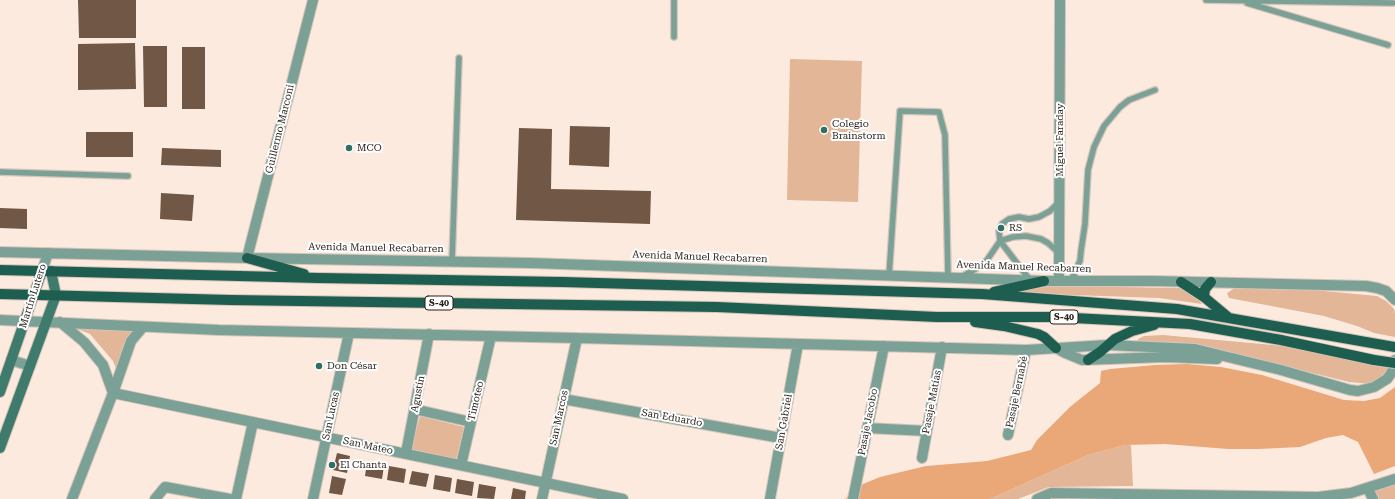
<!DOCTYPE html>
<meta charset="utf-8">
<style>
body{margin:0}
canvas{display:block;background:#fceade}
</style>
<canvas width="1395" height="499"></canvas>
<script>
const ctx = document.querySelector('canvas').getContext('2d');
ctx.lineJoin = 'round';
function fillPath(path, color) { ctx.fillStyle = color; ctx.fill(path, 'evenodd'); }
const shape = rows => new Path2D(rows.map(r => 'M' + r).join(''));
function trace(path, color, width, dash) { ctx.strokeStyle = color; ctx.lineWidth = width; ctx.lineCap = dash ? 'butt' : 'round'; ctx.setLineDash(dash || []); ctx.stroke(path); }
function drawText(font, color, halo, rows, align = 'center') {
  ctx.font = font + ' "Roboto Serif",serif'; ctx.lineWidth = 4; ctx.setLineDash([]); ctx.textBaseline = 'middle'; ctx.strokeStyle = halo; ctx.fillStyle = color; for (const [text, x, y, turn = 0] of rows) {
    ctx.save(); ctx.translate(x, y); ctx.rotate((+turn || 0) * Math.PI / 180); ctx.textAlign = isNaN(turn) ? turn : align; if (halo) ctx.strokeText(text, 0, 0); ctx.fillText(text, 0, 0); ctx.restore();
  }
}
fillPath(shape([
 [790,59,862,61,858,202,787,200],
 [1057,286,1179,288,1186,289,1194,294,1202,304,1159,298,1016,293,1020,289],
 [1235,288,1292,288,1377,296,1386,301,1394,309,1395,313,1395,337,1374,333,1357,326,1324,316,1229,298,1227,293],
 [70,326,135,331,118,373,113,361,90,334],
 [1163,335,1284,346,1388,367,1387,370,1380,378,1370,384,1349,382,1225,351,1138,341,1138,339,1144,336],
 [420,416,464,427,456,460,411,449],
 [1125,445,1131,445,1133,486,1049,487,1018,499,990,499,1088,455],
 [1395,481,1395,499,1374,499,1370,490]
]), '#e2b697');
fillPath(shape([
 [1187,364,1221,367,1262,375,1344,400,1364,401,1380,398,1395,387,1395,466,1374,474,1358,442,1343,435,1326,438,1300,447,1259,449,1228,449,1165,444,1125,445,1088,455,990,499,845,499,863,484,880,477,926,466,987,461,1031,450,1037,440,1071,406,1100,383,1101,371,1110,369,1155,365]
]), '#eaa879');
fillPath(shape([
 [78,0,136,0,136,38,79,38],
 [135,43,136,89,78,90,78,44],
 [143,46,167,46,167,107,144,107],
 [182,47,205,47,205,109,182,109],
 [570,126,610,127,609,167,569,165],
 [519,128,552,129,551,189,651,191,650,224,516,220],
 [86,132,133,132,133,157,86,157],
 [162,148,221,150,221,167,161,165],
 [161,193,194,195,192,221,160,219],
 [0,208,27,209,27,229,0,228],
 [337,453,350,456,347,473,333,470],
 [367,462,384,466,382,479,365,476],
 [389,466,406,469,404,483,387,480],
 [412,471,429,474,426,487,409,484],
 [435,475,452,478,450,492,433,489],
 [332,476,346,479,342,495,329,493],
 [457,479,474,482,472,496,455,493],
 [479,484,496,487,494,499,477,498],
 [513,488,526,491,525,499,511,499]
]), '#705746');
const lane = shape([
 [1206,0,1393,3],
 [1247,3,1388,45],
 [674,37,674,0],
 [0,172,128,176],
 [452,262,459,58],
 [889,276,900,111,939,112,945,135,948,277],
 [963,276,979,267,987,260,1000,241,1013,237,1026,236,1041,239,1048,243,1059,253],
 [1030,280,1000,241,999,231,1002,224,1009,219,1019,217,1029,219,1039,217,1050,211,1059,202],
 [1079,281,1073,275,1080,261,1081,251,1085,224,1088,170,1094,147,1104,126,1120,107,1129,100,1155,90]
]);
const street = shape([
 [0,252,247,258,531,263,1044,281,1154,281,1366,286,1377,288,1386,291,1395,300],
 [247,258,313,0],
 [42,271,48,253],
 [1059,281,1060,0],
 [0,320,219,330,577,338,1026,350,1107,345,1195,349,1281,370,1350,390,1358,391,1374,387,1387,379,1392,372,1395,360],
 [60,322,84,342,103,365,113,393],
 [1056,348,1065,353,1082,360,1164,357,1217,359],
 [11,360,30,366],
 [113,393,623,499],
 [563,399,781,438],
 [414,409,471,422],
 [867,428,927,431],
 [1008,435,1026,350],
 [406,453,429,334],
 [922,458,942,347],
 [461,465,491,336],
 [1368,489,1373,499],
 [72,499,113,393,131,341,142,328],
 [155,499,165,487,230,499],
 [236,499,253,422],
 [313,499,349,333],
 [542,499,577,338],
 [770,499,798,344],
 [853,499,884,346],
 [1037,499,1051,493,1318,497,1351,493,1395,479]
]);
const secondary = shape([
 [0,392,42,271],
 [0,448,56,295,51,271]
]);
const primary = shape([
 [247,258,304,274],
 [0,270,319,278,563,282,982,294,1177,309,1395,347],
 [1181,282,1204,297,1228,317],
 [994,292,1044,281],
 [0,294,231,300,717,307,937,317,1054,317,1190,324,1281,340,1374,360],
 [1204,297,1205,289,1211,282],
 [975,322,1004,326,1038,334,1044,337,1056,348],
 [1088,360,1100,352,1115,339,1132,331,1154,325]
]);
trace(lane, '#d6c5ba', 8);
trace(street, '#d6c5ba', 12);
trace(secondary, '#d6c5ba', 12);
trace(primary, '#d6c5ba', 12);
trace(lane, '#7ba197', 5.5);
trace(street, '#7ba197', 10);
trace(secondary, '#3e7b6d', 10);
trace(primary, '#1e5e50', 10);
const primaryBridge = shape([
 [1374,360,1395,363]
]);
trace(primaryBridge, '#d6c5ba', 12, []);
trace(primaryBridge, '#1e5e50', 10);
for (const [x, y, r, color] of [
 [824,130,4,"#2e7062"],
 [349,148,4,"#2e7062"],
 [1001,228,4,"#2e7062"],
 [319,366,4,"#2e7062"],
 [332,465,4,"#2e7062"]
]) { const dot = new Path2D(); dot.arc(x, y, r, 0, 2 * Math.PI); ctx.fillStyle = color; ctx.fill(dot); trace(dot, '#fff', 1.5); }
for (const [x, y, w] of [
 [439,303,28],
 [1064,317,28]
]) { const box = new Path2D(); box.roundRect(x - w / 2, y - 7, w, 14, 3); ctx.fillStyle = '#fff'; ctx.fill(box); trace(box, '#281e17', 1); }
drawText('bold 9px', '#281e17', null, [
 ["S-40",439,303],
 ["S-40",1064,317]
]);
drawText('10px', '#281e17', '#fff', [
 ["Colegio",832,124],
 ["Brainstorm",832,136],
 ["MCO",357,148],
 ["RS",1009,228],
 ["Don César",327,366],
 ["El Chanta",340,465]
], 'left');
drawText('10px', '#281e17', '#fff', [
 ["Guillermo Marconi",280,129,-76],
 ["Miguel Faraday",1060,140,-90],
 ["Avenida Manuel Recabarren",376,248,1],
 ["Avenida Manuel Recabarren",700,257,2],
 ["Avenida Manuel Recabarren",1024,267,2],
 ["Martín Lutero",33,296,-72],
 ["Pasaje Bernabé",1017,392,-78],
 ["Agustín",418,394,-79],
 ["Timoteo",476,401,-77],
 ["Pasaje Matías",932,402,-79],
 ["San Lucas",331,416,-78],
 ["San Marcos",559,418,-78],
 ["San Eduardo",672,418,10],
 ["San Gabriel",784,422,-80],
 ["Pasaje Jacobo",868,422,-79],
 ["San Mateo",368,446,12]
]);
</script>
